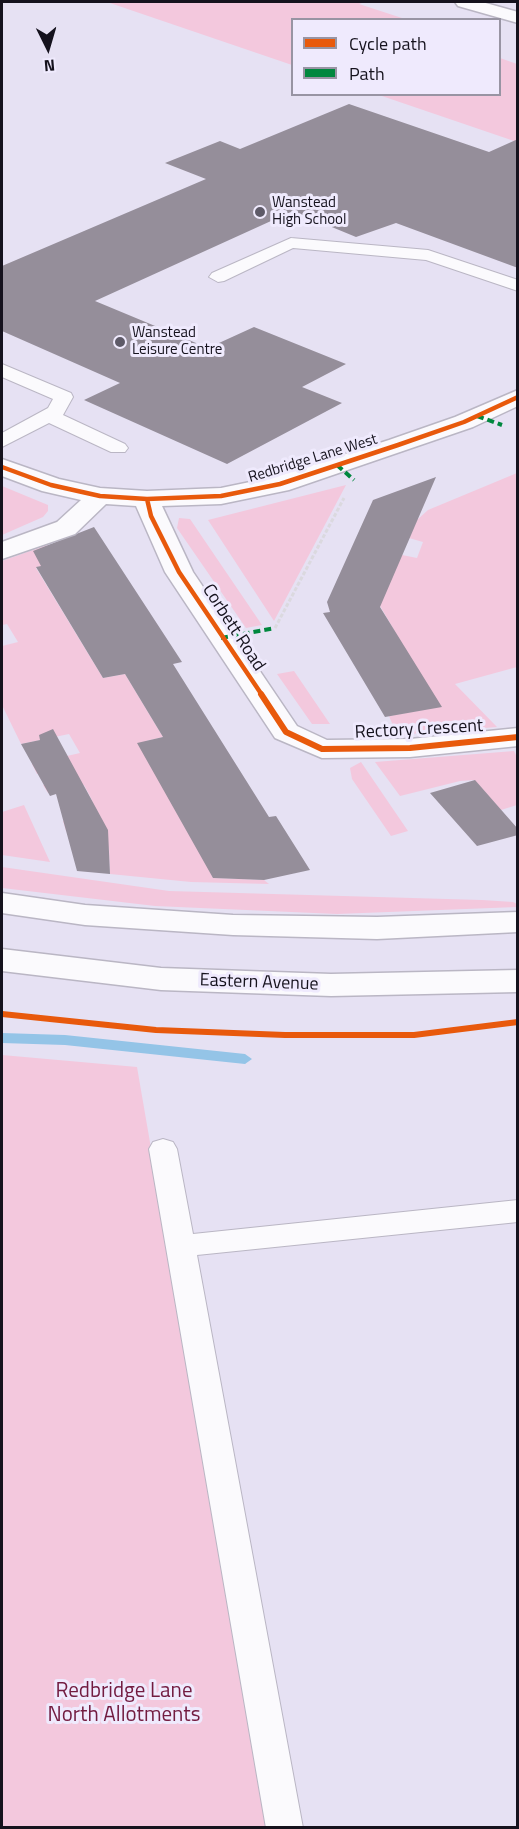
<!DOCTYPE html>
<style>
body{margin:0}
#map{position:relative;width:519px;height:1829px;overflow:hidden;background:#e6e1f3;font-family:"Titillium Web",sans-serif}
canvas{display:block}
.frame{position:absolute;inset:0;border:3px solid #15121d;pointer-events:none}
.legend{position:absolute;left:291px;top:18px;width:210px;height:78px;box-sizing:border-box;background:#efeafd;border:2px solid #9894a3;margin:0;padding:8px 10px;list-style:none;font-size:18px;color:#15121d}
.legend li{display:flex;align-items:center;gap:12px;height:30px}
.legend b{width:30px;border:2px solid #9894a3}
.north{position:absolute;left:18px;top:18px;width:60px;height:60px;-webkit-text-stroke:4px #efeafd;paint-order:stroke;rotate:175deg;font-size:16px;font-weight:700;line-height:24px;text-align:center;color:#15121d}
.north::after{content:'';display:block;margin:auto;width:21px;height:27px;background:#15121d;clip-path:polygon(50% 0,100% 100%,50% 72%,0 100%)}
</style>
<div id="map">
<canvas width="519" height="1829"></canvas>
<div class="frame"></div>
<ul class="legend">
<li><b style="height:8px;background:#e8590c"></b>Cycle path</li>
<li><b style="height:8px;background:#00873e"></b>Path</li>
</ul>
<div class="north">N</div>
</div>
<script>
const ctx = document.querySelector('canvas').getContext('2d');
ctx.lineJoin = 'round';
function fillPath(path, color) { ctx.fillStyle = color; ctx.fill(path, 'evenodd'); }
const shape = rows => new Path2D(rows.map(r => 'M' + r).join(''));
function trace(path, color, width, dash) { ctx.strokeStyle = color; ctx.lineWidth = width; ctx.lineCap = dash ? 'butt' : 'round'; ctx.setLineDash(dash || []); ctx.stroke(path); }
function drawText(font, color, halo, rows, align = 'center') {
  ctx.font = font + ' "Titillium Web",sans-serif'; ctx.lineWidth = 6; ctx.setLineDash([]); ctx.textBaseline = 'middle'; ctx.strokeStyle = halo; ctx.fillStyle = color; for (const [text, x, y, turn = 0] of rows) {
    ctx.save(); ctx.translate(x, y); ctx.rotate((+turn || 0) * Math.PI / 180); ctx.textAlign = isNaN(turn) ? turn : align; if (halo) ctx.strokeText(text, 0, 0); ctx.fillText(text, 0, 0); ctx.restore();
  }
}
fillPath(shape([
 [107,2,365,2,359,4,405,19,292,20,292,65],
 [500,58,517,64,517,142,379,95,500,94],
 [517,473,517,667,455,684,497,727,397,735,389,716,422,710,394,630,379,604,402,555,417,558,423,542,409,538,417,520,428,510],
 [346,485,274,621,208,520],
 [2,486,48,505,48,511,43,517,2,535],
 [179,518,190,519,262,625,246,628,177,528],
 [47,545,49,549,41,566,36,568,103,678,125,674,163,737,146,741,169,782,213,878,264,880,269,884,191,882,110,874,109,848,66,831,63,821,95,814,92,800,84,785,48,793,43,785,74,779,68,768,37,774,32,764,80,753,69,734,21,744,2,705,2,646,18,642,7,624,2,625,2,561],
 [294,671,330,724,312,724,277,674],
 [514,751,517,757,517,805,501,810,474,780,460,781,400,796,375,762],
 [361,762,408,831,391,836,352,779,350,768],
 [24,805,50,862,2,855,2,812],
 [2,867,169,891,482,900,513,902,517,904,517,907,337,914,155,906,2,888],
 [2,1055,137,1067,268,1827,2,1828]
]), '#f3c8dd');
fillPath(shape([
 [2,1033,65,1035,245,1054,252,1059,245,1064,65,1045,2,1043,2,1033]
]), '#94c4e7');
fillPath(shape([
 [349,104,489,152,518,139,518,268,396,223,356,237,293,211,95,301,208,348,254,327,346,364,302,387,342,403,227,464,84,400,120,383,2,331,2,266,206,179,165,163,220,141,240,149],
 [436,477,380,607,442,707,385,717,323,613,330,612,327,602,373,500],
 [94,527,182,662,173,664,269,817,276,816,310,870,264,880,213,878,137,743,163,737,125,674,103,678,36,567,41,566,33,551],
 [53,729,108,830,110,874,77,871,56,794,50,796,21,744,40,740,39,735],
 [475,780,518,829,518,835,477,846,430,793]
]), '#958e9a');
const lane = shape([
 [291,238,428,250,518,280,518,291,426,260,293,248,224,281,218,282,209,277,212,273,291,238],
 [2,364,71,393,73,397,63,415,125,444,128,448,125,452,111,452,49,423,2,447,2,433,48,408,53,399,2,377,2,364],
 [163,1139,173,1142,177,1149,193,1234,518,1200,518,1222,197,1255,303,1828,266,1828,149,1149,153,1142,163,1139]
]);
const street = shape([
 [455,2,482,2,518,12,518,23,458,6,455,2],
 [518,390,518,406,473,427,289,490,221,504,162,506,193,572,297,726,327,740,410,739,518,728,518,746,410,757,322,758,275,738,165,572,136,506,106,504,75,534,2,559,2,542,57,522,81,500,42,491,2,476,2,459,59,479,100,488,147,491,221,488,274,477,389,440,455,417,518,390]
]);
const highway = shape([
 [2,893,85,905,233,915,377,917,518,912,518,932,377,939,233,935,85,925,2,913,2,893],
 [2,949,161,968,331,974,518,970,518,992,331,996,161,990,2,971,2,949]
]);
trace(lane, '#bab6c4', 2);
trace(street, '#bab6c4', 3);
trace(highway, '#bab6c4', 3);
trace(shape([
 [275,628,344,498]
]), '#dbd9df', 3, [4, 2]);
fillPath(lane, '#fbfafd');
fillPath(street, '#fbfafd');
fillPath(highway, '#fbfafd');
trace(shape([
 [477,416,502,425],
 [337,465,354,480],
 [221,638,275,628]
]), '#00873e', 4, [7, 4]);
trace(shape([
 [2,467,51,485,100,496,147,499,221,496,280,484,398,445,464,422,518,397],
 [147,499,151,516,179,572,262,695]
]), '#e8590c', 4.5);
trace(shape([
 [261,694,286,732,322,749,410,748,518,737],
 [2,1014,156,1030,285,1035,414,1035,518,1022]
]), '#e8590c', 6);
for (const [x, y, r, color] of [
 [260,212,6,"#5e5a68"],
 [120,342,6,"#5e5a68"]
]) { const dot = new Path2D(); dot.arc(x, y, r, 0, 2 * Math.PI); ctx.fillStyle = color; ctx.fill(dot); trace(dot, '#efeafd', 2); }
drawText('15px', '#15121d', '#efeafd', [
 ["Wanstead",272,203],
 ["High School",272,220],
 ["Wanstead",132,333],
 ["Leisure Centre",132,350]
], 'left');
drawText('15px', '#15121d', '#efeafd', [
 ["Redbridge Lane West",313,459,-17]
]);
drawText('18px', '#15121d', '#efeafd', [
 ["Corbett Road",233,628,57],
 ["Rectory Crescent",419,730,-3],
 ["Eastern Avenue",259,983,2]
]);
drawText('21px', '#721b40', '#efeafd', [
 ["Redbridge Lane",124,1692],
 ["North Allotments",124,1716]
]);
</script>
